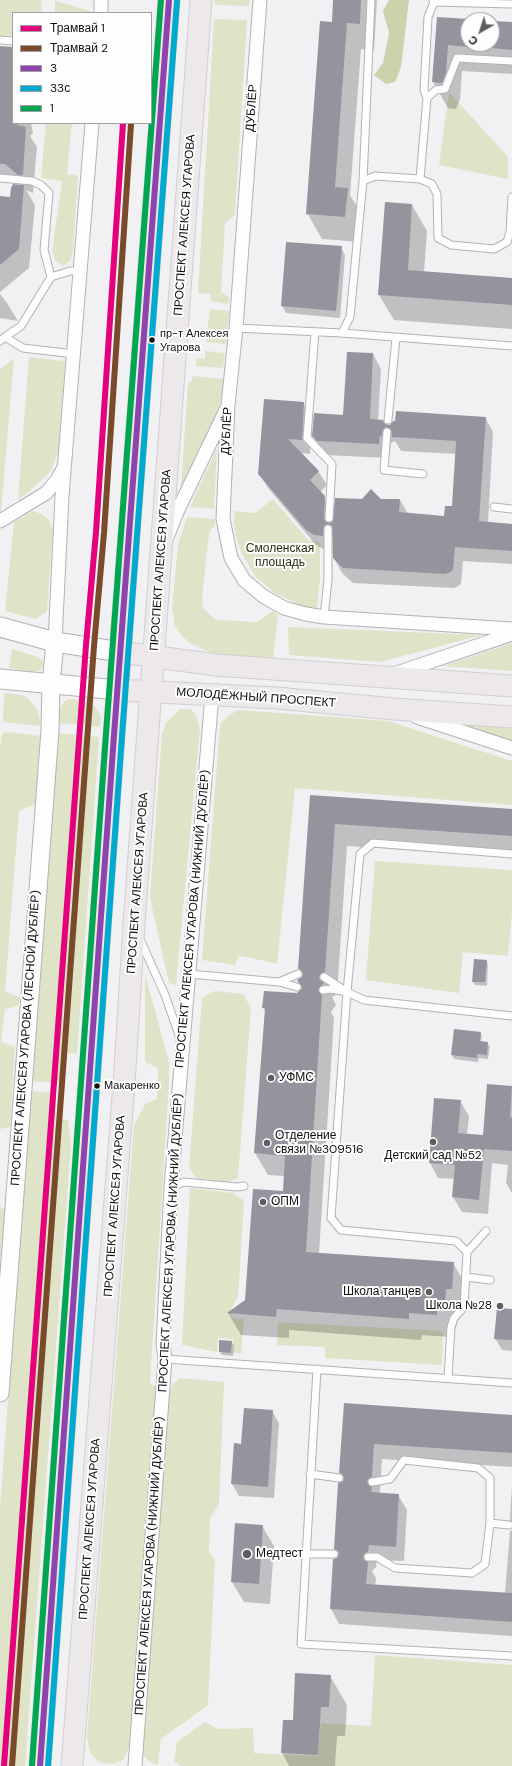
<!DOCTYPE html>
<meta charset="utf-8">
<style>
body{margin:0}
#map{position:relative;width:512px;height:1766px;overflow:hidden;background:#f1f1f3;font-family:"DM Sans",sans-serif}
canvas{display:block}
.legend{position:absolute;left:12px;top:12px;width:140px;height:112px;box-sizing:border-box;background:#fefeff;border:1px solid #9e9e9f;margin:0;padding:5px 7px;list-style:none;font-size:12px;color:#0f0f10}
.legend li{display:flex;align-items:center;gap:8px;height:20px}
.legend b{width:20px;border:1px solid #9e9e9f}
.north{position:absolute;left:460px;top:12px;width:40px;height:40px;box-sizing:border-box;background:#fefeff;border:1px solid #9e9e9f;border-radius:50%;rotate:219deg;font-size:11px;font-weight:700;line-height:16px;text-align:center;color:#0f0f10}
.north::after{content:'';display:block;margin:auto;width:14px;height:18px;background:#5e5e5f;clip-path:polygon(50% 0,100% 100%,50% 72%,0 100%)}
</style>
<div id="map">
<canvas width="512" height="1766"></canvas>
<ul class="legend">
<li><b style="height:5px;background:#e5007d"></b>Трамвай 1</li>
<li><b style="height:5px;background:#7a4b2a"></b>Трамвай 2</li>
<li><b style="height:5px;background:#8e44ad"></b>3</li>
<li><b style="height:5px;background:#00a9ce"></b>33с</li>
<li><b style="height:5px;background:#00a651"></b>1</li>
</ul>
<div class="north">С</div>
</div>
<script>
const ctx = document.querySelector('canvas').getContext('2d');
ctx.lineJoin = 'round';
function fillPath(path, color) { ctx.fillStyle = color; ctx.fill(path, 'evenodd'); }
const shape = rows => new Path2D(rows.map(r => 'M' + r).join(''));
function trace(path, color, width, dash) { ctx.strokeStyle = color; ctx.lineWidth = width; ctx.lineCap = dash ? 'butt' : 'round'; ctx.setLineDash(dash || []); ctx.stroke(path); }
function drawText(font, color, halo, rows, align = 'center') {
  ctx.font = font + ' "DM Sans",sans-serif'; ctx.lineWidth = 4; ctx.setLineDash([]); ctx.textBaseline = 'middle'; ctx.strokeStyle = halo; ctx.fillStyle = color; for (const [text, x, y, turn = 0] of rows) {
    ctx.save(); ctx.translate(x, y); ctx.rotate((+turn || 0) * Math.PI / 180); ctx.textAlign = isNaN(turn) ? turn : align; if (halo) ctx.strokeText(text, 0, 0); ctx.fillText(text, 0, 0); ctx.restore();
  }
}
fillPath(shape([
 [0,0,41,0,42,13,13,13,13,36,0,35],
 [215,0,249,0,249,6,215,5],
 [55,1,91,11,91,13,55,13],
 [214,19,247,20,235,215,225,223,221,292,230,298,228,304,210,301,211,294,198,293],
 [449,92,508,157,508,179,439,165],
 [46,123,72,123,67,174,78,176,73,251,70,261,63,266,55,260,52,251,62,181,41,178],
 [210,309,229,311,226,344,206,342],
 [205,351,225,353,223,368,196,366,196,358,205,359],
 [29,357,65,361,59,450,51,471,31,490,18,500],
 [14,358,1,512,0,512,0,369],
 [192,376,223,379,223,390,220,404,214,419,181,487,188,383,192,380],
 [217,448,214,509,190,507],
 [273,499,308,540,320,543,320,579,317,608,304,607,276,594,256,577,242,554,236,537,234,521,235,511,255,513],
 [33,511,42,514,48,519,53,530,47,611,36,619,5,611,14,522],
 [187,517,215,519,215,525,210,531,208,541,202,599,203,608,215,619,221,620,257,622,273,611,278,616,273,659,214,654,191,644,183,637,175,626,172,609,178,545],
 [288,627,482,635,380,662,289,655],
 [512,643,512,671,443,666],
 [12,649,38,657,44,662,41,670,33,672,9,668],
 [4,693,23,695,29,699,38,711,41,726,3,722],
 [69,699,87,701,93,705,98,710,101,717,100,727,58,723,59,709,65,701],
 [180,709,190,709,196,715,200,729,176,985,169,983,150,898,162,733,166,723],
 [239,710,388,721,512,761,512,805,295,788,277,964,261,960,239,956,235,965,202,960,220,724,229,715],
 [449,723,512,727,512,743],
 [8,732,40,736,35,804,19,811,5,992,20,997,18,1006,5,1009,1,1042,15,1047,10,1127,0,1129,0,748,1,738,3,733],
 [58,733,99,737,77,1054,63,1053,59,1083,30,1081],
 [375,861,512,870,512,912,508,956,463,952,459,993,366,980],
 [145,974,169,1062,169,1084,150,1383,156,1387,130,1745,123,1760,112,1764,99,1762,90,1752,87,1737,134,1125,145,1104,157,1099,158,1068,145,1062],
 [215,991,243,994,251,1008,238,1178,229,1182,196,1178,189,1168,202,998],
 [30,1091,56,1093,56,1119,68,1120,71,1144,25,1766,0,1766,0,1509],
 [190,1188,233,1193,244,1201,238,1297,231,1309,231,1316,237,1319,244,1318,241,1353,233,1353,233,1339,218,1338,217,1352,182,1345],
 [0,1207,5,1209,0,1263],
 [278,1322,443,1331,442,1365,325,1358,325,1347,277,1345],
 [180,1378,224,1382,219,1504,210,1518,209,1552,215,1559,208,1705,161,1739,158,1765,150,1762,142,1754,168,1394,173,1384],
 [375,1655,512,1665,512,1766,181,1766,174,1761,177,1742,205,1722,218,1729,253,1728,254,1753,318,1756,321,1723,371,1726]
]), '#dfe3c8');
fillPath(shape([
 [389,0,409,0,401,67,395,82,386,84,374,75,383,63,389,33,383,11]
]), '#cdd2ad');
fillPath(shape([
 [335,0,377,0,374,50,361,49,350,195,362,215,360,242,322,239,307,213],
 [438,18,468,20,468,44,492,44,492,22,512,23,512,74,462,71,460,99,456,109,448,108,433,82],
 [0,47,13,48,13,123,31,123,33,133,30,136,37,147,33,193,26,190,35,205,29,268,0,292,0,197,11,198,21,186,17,182,0,181],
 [412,205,427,231,424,272,512,279,512,329,394,320,379,295],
 [341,247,345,255,340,318,286,313,282,306],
 [0,294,7,303,18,321,0,318],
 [373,354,381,369,378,421,385,425,485,417,493,432,488,523,512,525,512,564,463,561,461,584,457,587,453,588,353,583,342,573,334,558,333,537,332,537,331,550,323,549,315,544,268,488,259,473,303,403,311,417,310,454,301,453,318,471,327,485,320,492,333,512,332,524,380,500,400,500,408,514,445,517,453,507,456,454,401,451,395,441,391,443,390,450,387,450,387,458,326,455,313,436,344,416],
 [311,796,512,810,512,857,347,846,337,994,332,997,336,1005,331,1012,334,1018,319,1253,453,1263,466,1285,464,1311,458,1311,457,1326,450,1325,449,1337,422,1335,421,1340,289,1330,289,1338,241,1335,228,1313,246,1301,284,1192,285,1176,268,1175,255,1153,266,1012,263,1008,297,994,303,988,303,976,299,969],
 [486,961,488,964,487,986,475,985,473,981],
 [480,1033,482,1036,481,1042,487,1043,490,1046,488,1059,479,1058,478,1062,454,1059,452,1055],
 [488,1085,512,1087,512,1193,506,1183,508,1165,492,1163,488,1214,462,1212,453,1197,455,1179,438,1178,430,1163,460,1101,469,1116,467,1134,484,1136],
 [512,1310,512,1351,502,1350,495,1338],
 [231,1342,234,1345,233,1356,222,1355,220,1352],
 [345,1404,512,1416,512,1467,382,1459,380,1492,376,1494,398,1495,407,1510,404,1561,377,1560,376,1567,372,1571,376,1578,375,1586,505,1594,510,1531,512,1530,512,1636,339,1624,331,1609,339,1556,335,1549,344,1480,340,1473],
 [272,1411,279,1423,274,1498,239,1496,232,1484,235,1444,242,1445],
 [512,1484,512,1523,510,1520],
 [262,1526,274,1546,270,1604,244,1602,232,1582],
 [330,1676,347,1705,345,1736,337,1736,335,1766,289,1766,282,1752,294,1721]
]), '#0003');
fillPath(shape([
 [333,0,361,0,360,24,347,23,335,187,348,188,345,217,306,214,320,21,332,22],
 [437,17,468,19,468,47,448,45,446,73,442,83,432,82],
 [492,21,512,22,512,50,492,48],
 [0,46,13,47,13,123,18,123,17,125,26,127,23,175,18,175,5,164,0,164],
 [13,184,24,185,19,249,0,265,0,196,10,197,11,188],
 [385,202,412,204,408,270,512,278,512,305,378,295],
 [286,242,342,246,336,311,281,306],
 [347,352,373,353,370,419,383,420,385,424,390,425,393,421,395,421,396,411,486,417,479,521,512,524,512,551,455,547,453,570,449,573,444,574,343,568,333,558,332,526,328,524,324,526,323,536,314,535,306,530,258,474,264,399,304,402,302,440,288,439,319,471,310,480,325,496,324,518,326,522,331,523,333,520,335,498,362,499,371,489,381,499,400,499,399,512,444,516,445,506,452,506,456,441,392,437,391,430,387,427,383,429,382,436,380,436,379,444,317,441,312,436,314,413,343,415],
 [310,795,512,809,512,836,335,824,325,972,320,975,319,979,324,983,318,990,322,995,306,1252,454,1262,452,1289,446,1289,445,1304,437,1303,437,1315,409,1313,409,1319,277,1309,276,1317,227,1313,245,1300,253,1189,283,1191,285,1156,254,1153,265,1008,262,1008,264,991,297,993,302,988,297,980,302,977,303,974,301,970,298,969],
 [474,959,487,960,485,982,472,982],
 [454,1029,481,1032,480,1041,488,1042,487,1055,477,1054,477,1058,451,1055],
 [487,1084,512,1086,510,1117,512,1118,512,1151,484,1149,479,1200,452,1197,455,1165,429,1163,434,1098,461,1100,458,1133,483,1135],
 [497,1308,512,1309,512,1340,494,1339],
 [219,1340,232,1341,231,1353,219,1352],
 [344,1403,512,1415,512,1453,374,1444,372,1477,369,1478,367,1483,372,1487,371,1492,399,1494,396,1547,369,1545,368,1552,365,1553,363,1557,364,1560,368,1562,366,1584,512,1593,512,1622,330,1609,333,1559,337,1558,339,1554,338,1551,334,1549,338,1483,343,1481,344,1478,342,1474,339,1473],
 [244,1408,273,1410,268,1487,231,1484,234,1443,241,1444],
 [235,1523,263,1525,259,1584,231,1582],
 [295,1673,331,1675,329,1707,321,1707,318,1755,281,1753,283,1720,293,1720]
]), '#95939e');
const service = shape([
 [433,0,434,2,512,4],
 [434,2,428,17,424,90,427,98,436,90,445,89,457,58,512,61],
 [0,40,13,41],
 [0,178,32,181,41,185,49,193,44,250,51,277,21,326,5,337],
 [420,179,427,98],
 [363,181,375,176,420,179,432,184,437,194,438,238,451,245,494,249,507,242,510,232,512,197],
 [51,277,70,271,81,271],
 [236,328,342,333,512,346],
 [315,332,307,438,332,464,329,518],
 [342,333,350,317,363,181,371,0],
 [0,341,5,337,23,348,74,354],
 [388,420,396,338],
 [387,432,384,470,423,474],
 [494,507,512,509],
 [324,617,328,579,328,529],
 [139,937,165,995,180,1038],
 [189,974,279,982,297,987],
 [324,977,344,990],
 [279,982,298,974],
 [323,990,331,989,347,992,364,1000,512,1016],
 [171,1187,184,1182,237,1187,244,1186],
 [467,1252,486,1231],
 [466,1277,490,1280],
 [165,1359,512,1383],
 [317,1369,301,1644,512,1656],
 [448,1378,451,1327,454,1318,464,1307,467,1252,456,1241,341,1230,331,1218,347,992,360,854,373,843,512,854],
 [310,1474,339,1478],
 [490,1523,509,1525],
 [307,1554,334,1554],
 [368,1557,377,1557,395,1568,472,1573,485,1564,490,1523,490,1478,478,1468,404,1460,390,1479,372,1482]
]);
const minor = shape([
 [260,0,236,328,228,405,223,519,231,558,244,580,263,596,284,608,306,614,324,617,512,629],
 [101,13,101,0],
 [0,521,46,493,57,480,63,469],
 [167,537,177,512,226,410],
 [55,642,62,496,92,123],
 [394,674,512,634],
 [417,717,512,748],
 [135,1766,165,1359,163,1344,171,1187,212,695]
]);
const tertiary = shape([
 [0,1393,50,730,51,684,55,642]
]);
const secondary = shape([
 [0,627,55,642,121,652],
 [0,679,118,690]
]);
const primary = shape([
 [121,652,216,665,512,686],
 [118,690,277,698,394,709,512,717],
 [40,1766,114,735,169,0],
 [72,1766,125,1070,134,924,201,0]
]);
trace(service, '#b2b2b4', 9);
trace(minor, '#b2b2b4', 15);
trace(tertiary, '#b2b2b4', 19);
trace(secondary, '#b2b2b4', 21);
trace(primary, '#cfcfd0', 23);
trace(service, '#fdfdfd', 7);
trace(minor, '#fdfdfd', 13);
trace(tertiary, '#fdfdfd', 17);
trace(secondary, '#fdfdfd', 19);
trace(primary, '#ede8ea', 21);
trace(shape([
 [40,1766,114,735,169,0]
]), '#8e44ad', 6);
trace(shape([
 [48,1766,122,736,177,1]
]), '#00a9ce', 6);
trace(shape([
 [32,1765,106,734,161,0]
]), '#00a651', 6);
trace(shape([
 [4,1766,86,645,96,532,123,123]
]), '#e5007d', 6);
trace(shape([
 [12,1766,94,646,104,533,131,124]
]), '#7a4b2a', 6);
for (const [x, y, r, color] of [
 [152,340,3.5,"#0f0f10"],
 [271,1078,4,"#5e5e5f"],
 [97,1086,3.5,"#0f0f10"],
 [433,1142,4,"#5e5e5f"],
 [267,1143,4,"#5e5e5f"],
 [263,1202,4,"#5e5e5f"],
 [429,1292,4,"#5e5e5f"],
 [500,1306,4,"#5e5e5f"],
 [247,1554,5,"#5e5e5f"]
]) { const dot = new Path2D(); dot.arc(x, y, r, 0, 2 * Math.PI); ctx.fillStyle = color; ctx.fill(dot); trace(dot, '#fefeff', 1.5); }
drawText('11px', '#0f0f10', '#fefeff', [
 ["пр-т Алексея",160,334],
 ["Угарова",160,348],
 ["Макаренко",104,1086]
], 'left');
drawText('12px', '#0f0f10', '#fefeff', [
 ["ДУБЛЁР",252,108,-86],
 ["ПРОСПЕКТ АЛЕКСЕЯ УГАРОВА",185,225,-86],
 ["ДУБЛЁР",227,431,-87],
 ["ПРОСПЕКТ АЛЕКСЕЯ УГАРОВА",161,560,-86],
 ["МОЛОДЁЖНЫЙ ПРОСПЕКТ",256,698,4],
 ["ПРОСПЕКТ АЛЕКСЕЯ УГАРОВА",138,883,-86],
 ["ПРОСПЕКТ АЛЕКСЕЯ УГАРОВА (НИЖНИЙ ДУБЛЁР)",193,919,-85],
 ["ПРОСПЕКТ АЛЕКСЕЯ УГАРОВА (ЛЕСНОЙ ДУБЛЁР)",26,1038,-86],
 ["ПРОСПЕКТ АЛЕКСЕЯ УГАРОВА",115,1206,-86],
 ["ПРОСПЕКТ АЛЕКСЕЯ УГАРОВА (НИЖНИЙ ДУБЛЁР)",171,1243,-87],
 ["ПРОСПЕКТ АЛЕКСЕЯ УГАРОВА",90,1529,-86],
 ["ПРОСПЕКТ АЛЕКСЕЯ УГАРОВА (НИЖНИЙ ДУБЛЁР)",150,1566,-86]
]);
drawText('12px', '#292c0d', '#fefeff', [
 ["Смоленская",280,549],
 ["площадь",280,563]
]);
drawText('12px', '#0f0f10', '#fefeff', [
 ["УФМС",279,1078],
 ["Отделение",275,1136],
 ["связи №309516",275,1150],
 ["Детский сад №52",433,1156,"center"],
 ["ОПМ",271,1202],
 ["Школа танцев",421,1292,"right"],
 ["Школа №28",492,1306,"right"],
 ["Медтест",256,1554]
], 'left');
</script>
